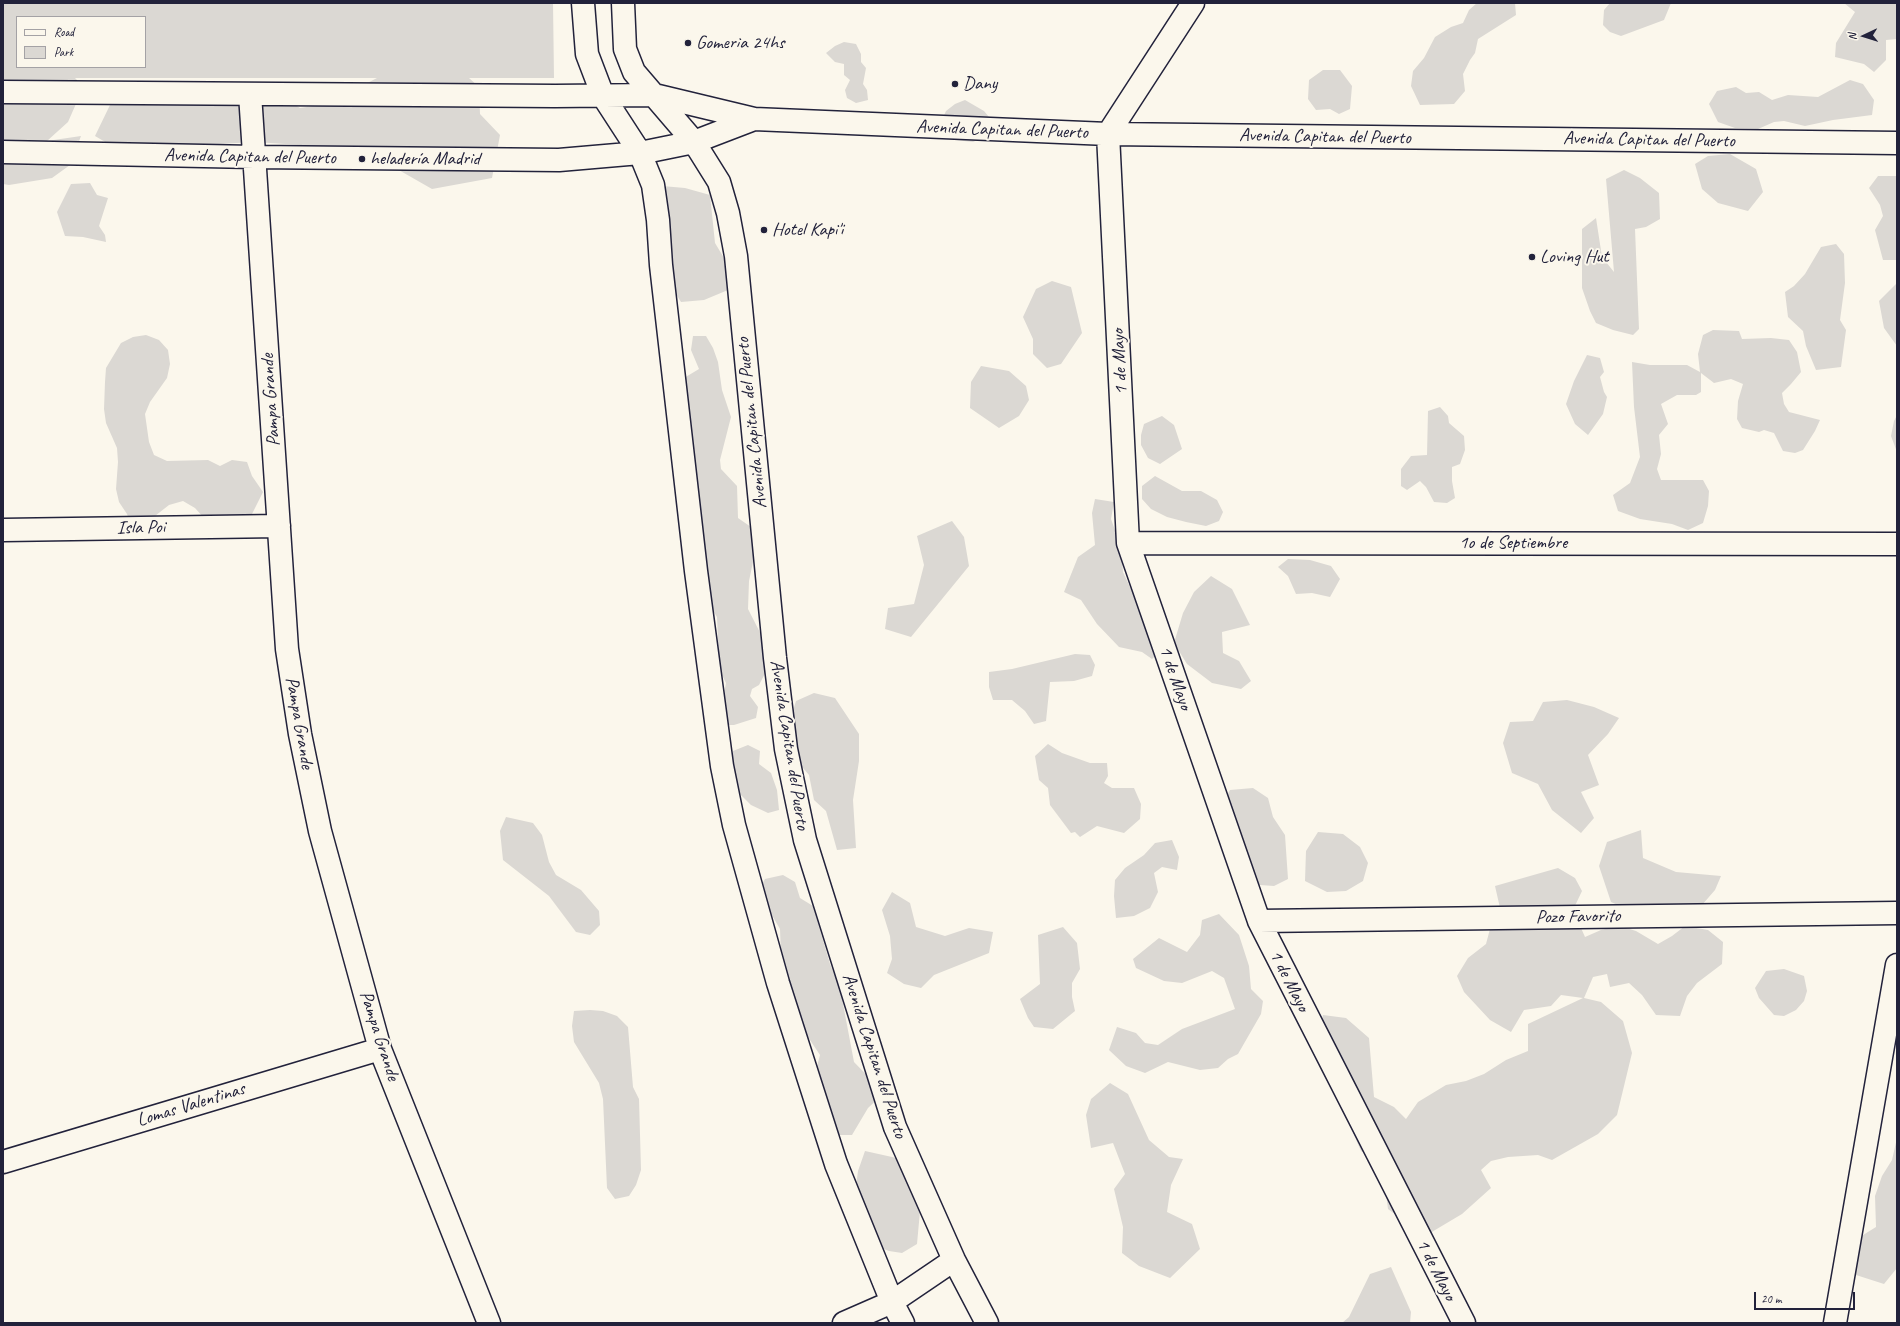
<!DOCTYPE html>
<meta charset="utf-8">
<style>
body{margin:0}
#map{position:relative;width:1900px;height:1326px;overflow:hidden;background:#fbf7ec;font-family:Caveat,sans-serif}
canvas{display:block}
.frame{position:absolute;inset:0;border:4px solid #22223b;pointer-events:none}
.legend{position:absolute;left:16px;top:16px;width:130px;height:52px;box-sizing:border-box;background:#fbf7ec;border:1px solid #a4a2a5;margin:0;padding:5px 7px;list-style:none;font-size:12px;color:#22223b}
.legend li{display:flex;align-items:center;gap:8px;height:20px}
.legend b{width:20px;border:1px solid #a4a2a5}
.north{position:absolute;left:1844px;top:16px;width:40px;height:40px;-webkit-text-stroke:3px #fbf7ec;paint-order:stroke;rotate:266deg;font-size:11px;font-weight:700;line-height:16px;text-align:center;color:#22223b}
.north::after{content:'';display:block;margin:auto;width:14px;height:18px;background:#22223b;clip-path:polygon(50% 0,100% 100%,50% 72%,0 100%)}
.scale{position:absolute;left:1754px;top:1292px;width:101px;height:18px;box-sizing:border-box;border:2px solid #22223b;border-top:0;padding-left:5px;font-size:12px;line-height:14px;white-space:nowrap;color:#22223b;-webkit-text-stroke:3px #fbf7ec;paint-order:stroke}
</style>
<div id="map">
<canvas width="1900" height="1326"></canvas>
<div class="frame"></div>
<ul class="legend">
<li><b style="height:5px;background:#fbf7ec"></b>Road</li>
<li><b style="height:11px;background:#dbd8d3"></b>Park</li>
</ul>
<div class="north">N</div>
<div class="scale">20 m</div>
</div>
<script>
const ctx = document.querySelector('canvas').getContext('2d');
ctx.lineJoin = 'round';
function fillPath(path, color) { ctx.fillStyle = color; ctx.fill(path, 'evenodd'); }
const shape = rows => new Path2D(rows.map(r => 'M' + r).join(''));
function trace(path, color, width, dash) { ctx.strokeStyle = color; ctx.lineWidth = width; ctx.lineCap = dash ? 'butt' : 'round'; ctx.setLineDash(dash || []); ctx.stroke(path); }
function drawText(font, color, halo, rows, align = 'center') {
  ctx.font = font + ' Caveat,sans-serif'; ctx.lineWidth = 4; ctx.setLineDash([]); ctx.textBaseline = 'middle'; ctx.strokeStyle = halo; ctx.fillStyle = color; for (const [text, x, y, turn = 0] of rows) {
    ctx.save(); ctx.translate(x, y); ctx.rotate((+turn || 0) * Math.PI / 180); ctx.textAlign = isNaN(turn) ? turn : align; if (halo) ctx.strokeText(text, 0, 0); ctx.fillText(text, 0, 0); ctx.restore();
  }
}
fillPath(shape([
 [3,3,553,3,554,78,469,78,479,87,480,114,500,135,492,178,432,189,362,149,255,142,201,145,148,154,119,150,95,136,110,105,164,87,275,93,300,108,327,104,377,78,75,78,80,83,79,97,68,122,47,141,81,136,70,165,52,178,9,185,3,184],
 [17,17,145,17,145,67,17,67],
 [1477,3,1515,3,1516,15,1478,39,1475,53,1470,60,1463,74,1465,91,1454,104,1420,105,1411,86,1413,71,1424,58,1435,37,1451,27,1463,23,1469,10],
 [1610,3,1627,4,1671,3,1664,20,1621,36,1610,32,1603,25,1604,10],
 [1844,3,1897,3,1897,39,1886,40,1886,60,1874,72,1864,64,1835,57,1836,43,1855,12],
 [844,42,856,44,861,54,861,62,866,68,863,84,867,90,868,100,856,103,847,98,845,90,850,80,844,75,844,64,835,62,826,53,835,46],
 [1323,70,1340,70,1352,86,1350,109,1339,114,1330,109,1316,110,1308,99,1309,80],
 [1850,80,1863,84,1874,100,1872,115,1833,120,1805,126,1784,121,1774,122,1758,129,1735,128,1718,122,1709,104,1717,91,1736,87,1746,93,1759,92,1772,100,1788,95,1818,97],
 [965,100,984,111,989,117,991,134,973,142,955,140,946,135,941,122,946,111,955,104],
 [1730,154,1756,169,1763,192,1748,211,1718,203,1702,189,1695,164,1708,156],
 [1624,170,1640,178,1659,193,1660,219,1646,227,1635,229,1639,329,1633,335,1613,330,1596,323,1590,311,1582,288,1582,229,1596,218,1602,257,1614,272,1606,179],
 [1878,176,1897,176,1897,260,1883,260,1875,230,1883,216,1880,205,1869,188],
 [90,183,97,195,108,198,99,226,105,235,106,242,83,237,65,236,57,212,71,184],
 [662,186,685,188,710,195,715,243,724,258,728,290,704,300,681,302,673,289,667,261,671,246,667,235],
 [1836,244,1844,254,1845,283,1840,320,1846,330,1841,367,1816,370,1806,346,1803,331,1788,317,1785,292,1794,286,1805,274,1821,247],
 [1052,281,1071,287,1082,333,1061,364,1047,368,1033,354,1033,339,1023,317,1036,289],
 [1897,283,1897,346,1884,328,1879,301],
 [1713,330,1739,331,1742,339,1771,338,1789,340,1797,352,1801,372,1791,384,1782,393,1784,404,1789,412,1820,420,1815,431,1803,450,1795,453,1783,451,1774,433,1764,430,1759,432,1742,428,1737,419,1738,401,1743,384,1731,379,1714,383,1701,373,1701,392,1696,395,1677,395,1661,404,1668,424,1659,435,1661,454,1657,469,1661,480,1703,480,1709,491,1708,506,1703,523,1688,530,1672,524,1640,519,1618,511,1613,495,1630,483,1640,457,1634,407,1632,362,1650,365,1687,365,1700,372,1698,354,1703,335],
 [146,335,159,340,168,350,170,364,167,378,150,402,145,414,149,442,154,455,167,461,208,460,220,466,232,460,247,462,252,476,263,492,250,518,204,518,195,508,183,501,169,505,146,523,132,528,127,514,119,502,116,489,118,462,117,448,106,423,104,409,105,382,106,368,121,343,133,337],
 [693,336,706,336,713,348,718,362,722,390,731,417,720,460,721,469,737,486,738,518,751,527,758,538,749,581,748,609,773,658,759,685,752,689,750,696,758,707,756,718,734,725,725,725,723,699,726,683,722,675,719,662,717,617,712,609,699,593,684,378,699,369,691,350],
 [1587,355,1600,358,1604,372,1600,377,1604,392,1607,397,1603,414,1588,435,1575,424,1566,404,1574,381],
 [981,366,1009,371,1026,386,1029,400,1019,416,999,428,970,408,971,382],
 [1440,407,1448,416,1449,423,1464,436,1465,450,1460,464,1452,467,1452,481,1455,498,1447,503,1434,502,1426,487,1420,481,1407,490,1401,486,1401,469,1411,456,1427,455,1428,411],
 [1897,415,1897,452,1891,436,1894,421],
 [1162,416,1174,425,1182,449,1160,464,1148,458,1141,445,1141,435,1144,424],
 [1155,476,1182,491,1201,491,1217,500,1223,512,1219,521,1206,526,1186,522,1167,517,1151,509,1142,499,1142,486],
 [1095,499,1114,502,1111,519,1121,547,1123,572,1147,624,1164,647,1152,659,1142,652,1119,647,1097,624,1081,600,1064,592,1078,557,1095,545,1092,513],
 [952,521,964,537,969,566,911,637,885,629,888,608,914,604,924,565,917,536],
 [1288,559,1310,560,1331,566,1340,579,1330,597,1312,593,1296,594,1288,576,1278,567],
 [1211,576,1232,589,1250,625,1222,632,1223,653,1239,661,1251,681,1241,689,1212,683,1187,664,1174,643,1183,613,1194,592],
 [1075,654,1090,655,1095,665,1092,676,1074,681,1050,682,1046,721,1034,724,1025,711,1012,700,993,700,989,687,989,672,1012,669],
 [814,693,835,698,859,734,859,761,853,800,856,848,837,850,826,811,814,800,809,775,791,754,789,724,796,701],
 [1567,700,1594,707,1619,718,1608,734,1588,755,1599,785,1581,792,1594,818,1581,833,1552,810,1538,784,1512,773,1503,743,1510,722,1533,721,1543,702],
 [1048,744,1062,753,1090,763,1107,763,1108,776,1104,783,1112,788,1134,788,1141,804,1140,819,1124,833,1097,826,1080,837,1075,832,1071,833,1050,805,1048,788,1039,780,1035,756],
 [748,745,760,751,759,764,771,773,777,790,779,810,768,813,751,805,739,793,729,769,733,751],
 [1253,788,1268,798,1273,817,1285,835,1288,879,1274,886,1260,885,1243,875,1220,808,1230,790],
 [506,817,533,823,542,835,549,862,556,875,581,890,599,911,600,925,590,935,576,932,549,896,503,860,500,831],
 [1641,830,1643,858,1676,872,1721,876,1715,890,1702,905,1642,916,1611,902,1599,866,1607,842],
 [1318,832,1343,834,1360,847,1368,863,1363,881,1346,891,1327,892,1305,881,1306,851],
 [1172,840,1179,857,1177,870,1162,867,1154,873,1158,892,1150,908,1134,916,1116,918,1114,896,1115,880,1125,868,1144,855,1155,843],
 [1558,868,1575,878,1582,891,1573,910,1585,937,1601,930,1620,926,1636,931,1658,944,1672,936,1685,926,1708,930,1723,942,1722,964,1697,983,1687,996,1680,1016,1656,1015,1642,995,1629,983,1610,987,1607,974,1593,977,1584,998,1601,1002,1623,1021,1632,1053,1617,1115,1598,1134,1552,1160,1538,1155,1508,1157,1491,1161,1481,1170,1491,1188,1462,1214,1420,1239,1416,1230,1388,1209,1382,1163,1361,1151,1344,1112,1318,1037,1323,1015,1346,1018,1369,1038,1374,1097,1394,1107,1406,1119,1418,1102,1446,1085,1466,1081,1484,1074,1506,1060,1528,1051,1528,1024,1583,998,1561,995,1551,1006,1524,1010,1511,1032,1490,1020,1464,992,1457,976,1468,958,1486,944,1490,929,1500,908,1495,886],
 [783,875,795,882,800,898,813,906,830,964,840,988,854,1062,884,1093,868,1108,852,1135,836,1135,815,1074,820,1055,806,1034,782,982,780,929,758,891,765,879],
 [892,892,910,903,916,927,945,936,969,928,993,932,989,953,934,975,921,988,904,984,887,973,892,959,890,936,882,910],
 [1219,914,1239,935,1249,966,1251,989,1263,1001,1261,1014,1238,1054,1228,1059,1218,1068,1200,1070,1168,1062,1145,1073,1126,1066,1109,1050,1117,1027,1136,1033,1145,1043,1158,1045,1182,1029,1235,1009,1224,978,1212,971,1182,983,1164,981,1136,968,1133,959,1159,938,1187,952,1200,935,1202,920],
 [1063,927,1077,943,1080,969,1072,983,1072,997,1075,1011,1053,1029,1034,1027,1028,1018,1020,999,1040,984,1038,935],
 [1784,969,1804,976,1807,991,1804,1001,1796,1010,1784,1016,1774,1015,1759,998,1755,988,1766,971],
 [590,1010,603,1011,617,1016,628,1027,633,1087,639,1099,641,1170,636,1185,629,1196,615,1199,607,1188,603,1099,599,1083,574,1042,572,1026,574,1011],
 [1110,1083,1128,1094,1149,1140,1169,1157,1183,1159,1171,1185,1167,1212,1192,1224,1200,1249,1170,1278,1139,1266,1122,1253,1123,1227,1114,1189,1125,1174,1113,1143,1091,1148,1086,1115,1091,1099],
 [1897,1138,1897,1268,1884,1284,1856,1275,1855,1240,1876,1227,1875,1196,1882,1176,1892,1160],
 [865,1151,910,1161,922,1189,917,1244,902,1253,889,1251,874,1245,855,1193,858,1171],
 [1391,1267,1411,1312,1410,1323,1342,1323,1349,1317,1370,1274]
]), '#dbd8d3');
const minor = shape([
 [583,3,587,54,603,96,640,153,653,185,658,220,661,265,696,571,722,766,734,825,778,983,836,1164,892,1302,903,1323],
 [623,3,625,49,634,72,694,142,719,182,728,213,736,256,775,658,786,749,805,840,895,1127,954,1260,987,1323],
 [1193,3,1108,134,1128,543,1259,921,1464,1323],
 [3,92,555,96,654,95,754,119,1108,134,1897,143],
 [250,94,287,649,300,734,320,831,380,1049,489,1323],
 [3,152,254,157,559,160,640,153,694,142,754,119],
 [3,530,279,526],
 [1128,543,1897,544],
 [1259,921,1897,913],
 [3,1162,380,1049],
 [844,1323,892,1302,954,1260],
 [1835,1323,1897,965]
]);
trace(minor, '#22223b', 25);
trace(minor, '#fbf7ec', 22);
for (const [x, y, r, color] of [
 [688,43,4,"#22223b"],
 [955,84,4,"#22223b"],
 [362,159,4,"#22223b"],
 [764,230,4,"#22223b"],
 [1532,257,4,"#22223b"]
]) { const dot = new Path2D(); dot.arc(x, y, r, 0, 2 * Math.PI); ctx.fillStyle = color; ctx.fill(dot); trace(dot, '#fbf7ec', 1.5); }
drawText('19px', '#22223b', '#fbf7ec', [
 ["Gomeria 24hs",696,43],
 ["Dany",963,84],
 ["heladería Madrid",370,159],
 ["Hotel Kapi'i",772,230],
 ["Loving Hut",1540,257]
], 'left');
drawText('19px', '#22223b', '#fbf7ec', [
 ["Avenida Capitan del Puerto",1002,130,2],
 ["Avenida Capitan del Puerto",1325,137,1],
 ["Avenida Capitan del Puerto",1649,140,1],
 ["Avenida Capitan del Puerto",250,157,1],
 ["1 de Mayo",1120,362,-93],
 ["Pampa Grande",271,400,-94],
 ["Avenida Capitan del Puerto",752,423,-96],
 ["Isla Poi",141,528,-1],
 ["1o de Septiembre",1513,543],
 ["1 de Mayo",1175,678,71],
 ["Pampa Grande",299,723,80],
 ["Avenida Capitan del Puerto",789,745,81],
 ["Pozo Favorito",1578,917,-1],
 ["1 de Mayo",1289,981,63],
 ["Pampa Grande",379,1036,72],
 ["Avenida Capitan del Puerto",874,1056,72],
 ["Lomas Valentinas",191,1105,-17],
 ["1 de Mayo",1436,1270,63]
]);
</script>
